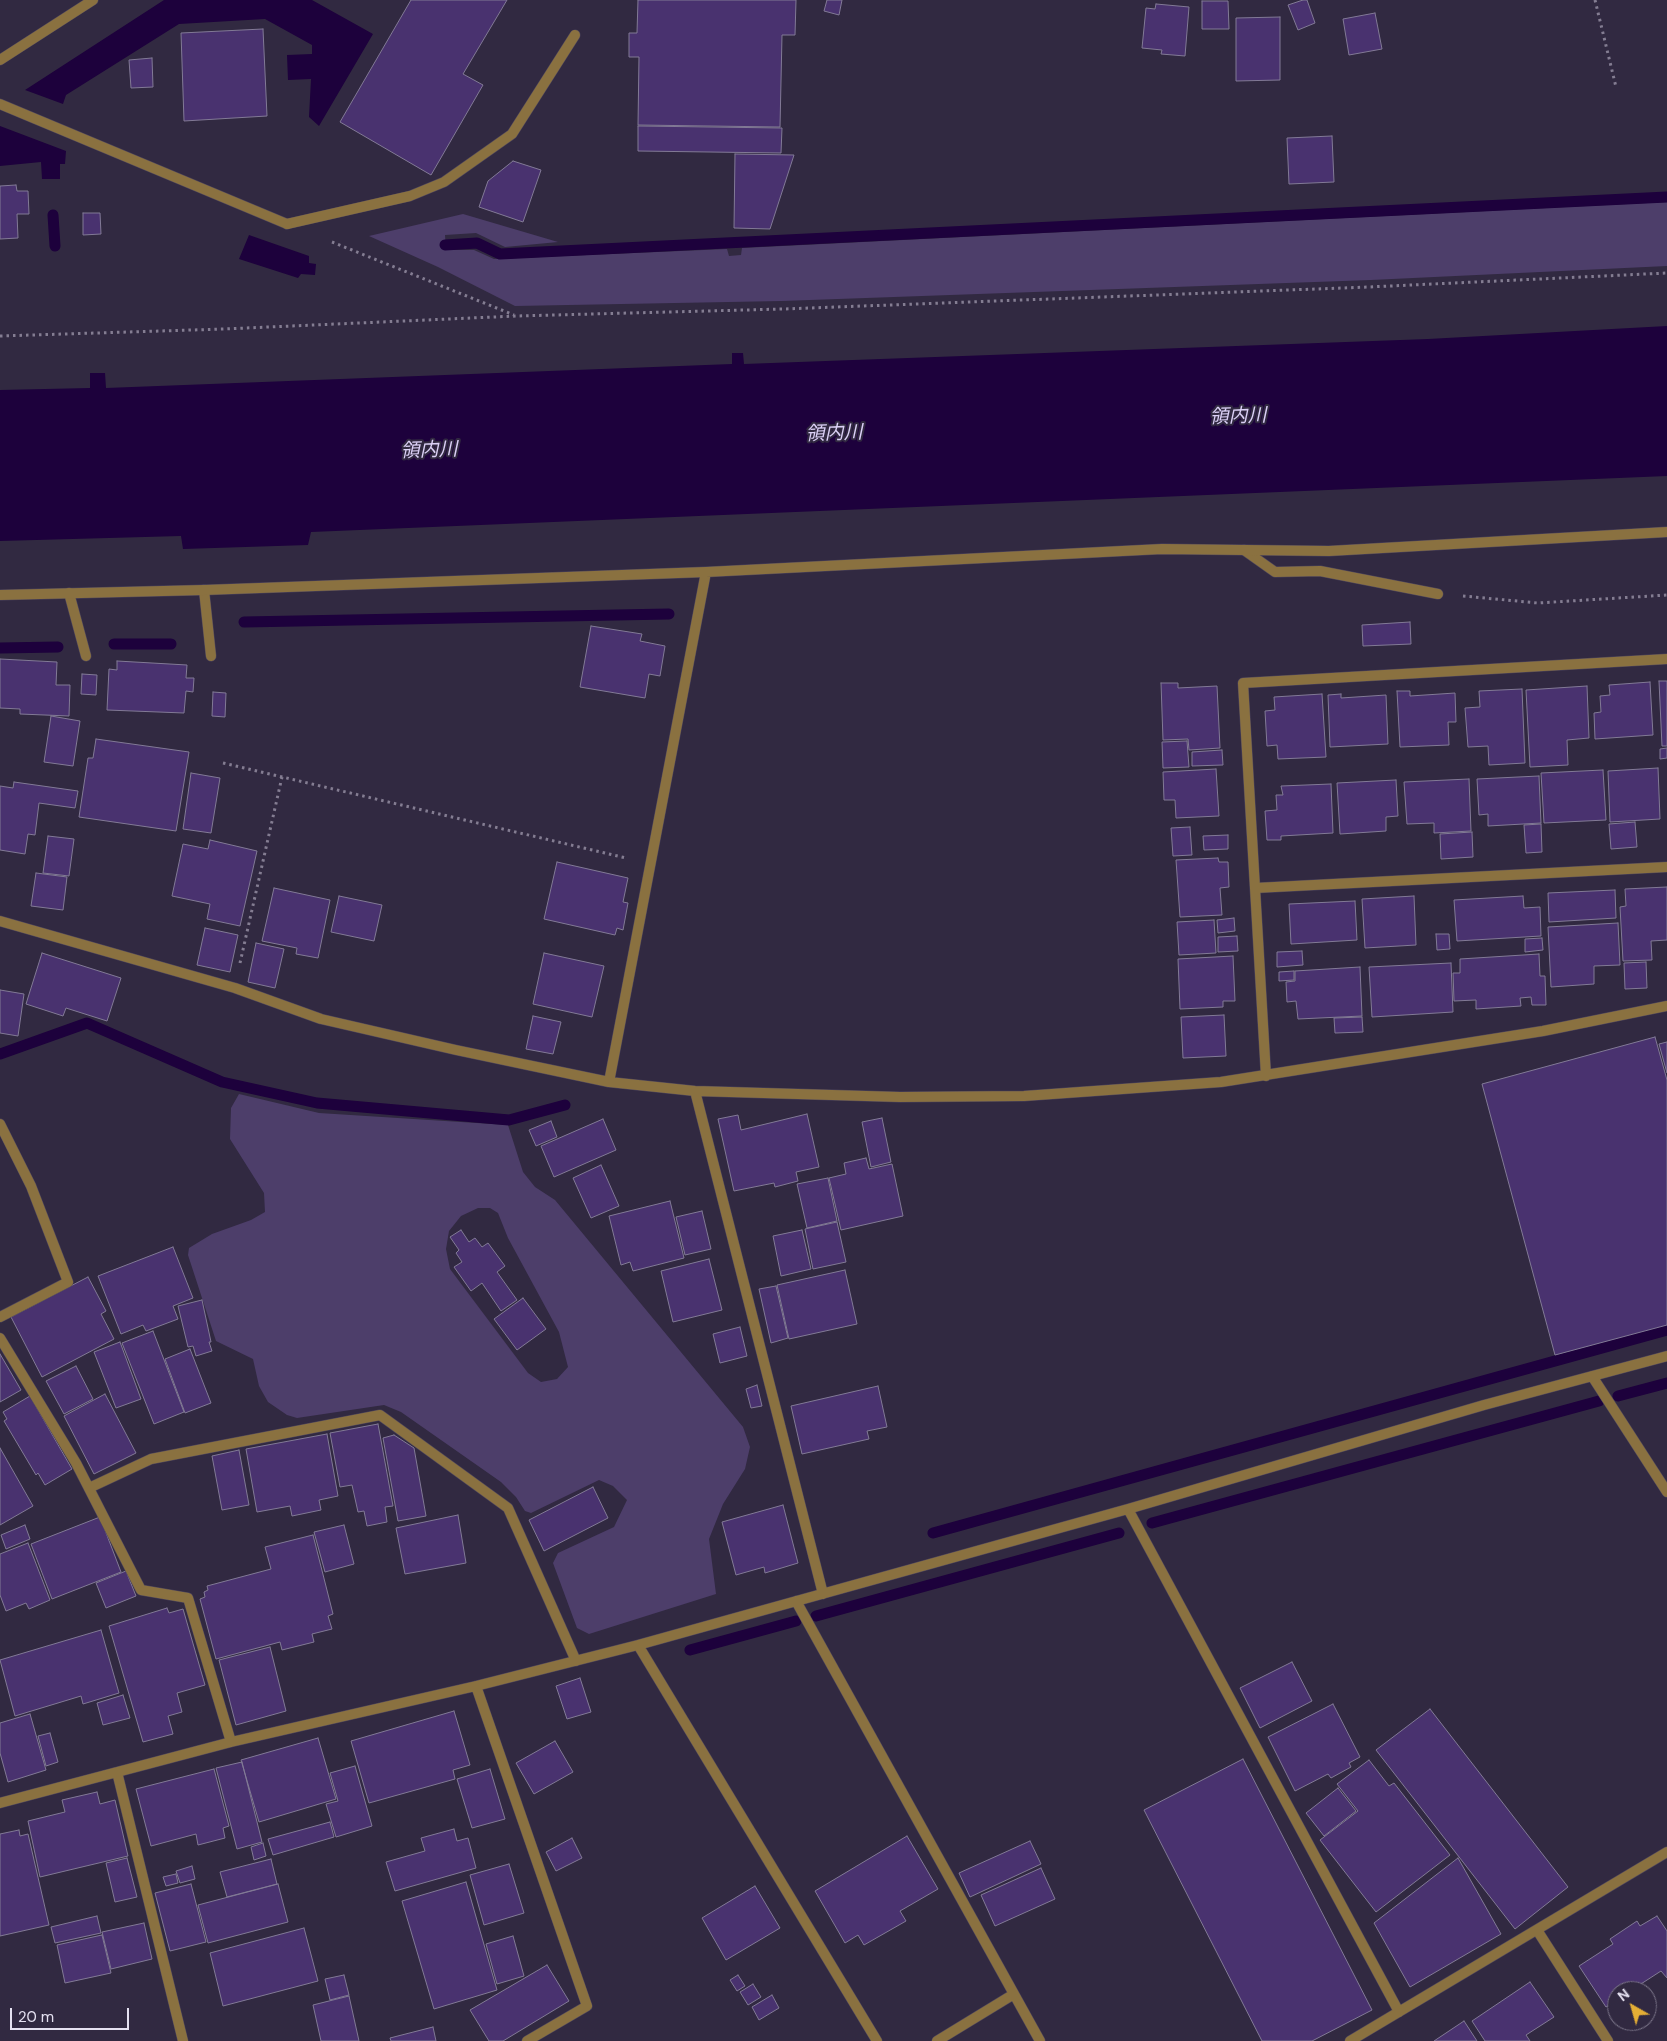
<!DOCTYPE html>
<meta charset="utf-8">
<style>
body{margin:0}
#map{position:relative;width:1667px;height:2041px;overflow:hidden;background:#312941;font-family:"DM Sans",sans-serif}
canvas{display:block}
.north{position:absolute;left:1607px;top:1981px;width:50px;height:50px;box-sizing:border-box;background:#312941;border:1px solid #797387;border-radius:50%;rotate:322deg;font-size:14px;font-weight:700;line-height:20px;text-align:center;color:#e5e1f1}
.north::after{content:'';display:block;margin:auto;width:18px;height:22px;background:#e4ae35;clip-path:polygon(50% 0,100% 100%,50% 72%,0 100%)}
.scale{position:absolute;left:10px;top:2008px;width:119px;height:22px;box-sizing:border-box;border:2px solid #e5e1f1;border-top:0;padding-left:6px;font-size:15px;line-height:18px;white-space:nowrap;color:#e5e1f1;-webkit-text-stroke:4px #312941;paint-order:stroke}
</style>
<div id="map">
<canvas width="1667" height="2041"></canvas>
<div class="north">N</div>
<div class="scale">20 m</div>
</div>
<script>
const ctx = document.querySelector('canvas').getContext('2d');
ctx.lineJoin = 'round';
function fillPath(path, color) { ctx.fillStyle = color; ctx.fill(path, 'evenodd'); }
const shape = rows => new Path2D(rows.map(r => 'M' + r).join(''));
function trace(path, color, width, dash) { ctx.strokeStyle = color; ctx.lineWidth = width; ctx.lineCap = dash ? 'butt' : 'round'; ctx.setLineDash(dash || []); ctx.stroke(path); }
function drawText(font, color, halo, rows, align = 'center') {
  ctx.font = font + ' "DM Sans","Noto Sans JP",sans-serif'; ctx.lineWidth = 4; ctx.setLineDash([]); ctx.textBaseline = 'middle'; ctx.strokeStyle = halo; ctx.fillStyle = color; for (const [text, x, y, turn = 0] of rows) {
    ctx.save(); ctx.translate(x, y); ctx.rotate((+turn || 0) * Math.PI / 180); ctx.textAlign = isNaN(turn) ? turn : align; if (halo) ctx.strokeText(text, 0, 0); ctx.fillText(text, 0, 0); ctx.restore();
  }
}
fillPath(shape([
 [1667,202,1667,266,1371,280,782,301,515,306,438,267,369,236,463,214,558,242,505,247,476,233,445,235,446,250,474,250,494,259,727,249,729,256,741,255,742,248],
 [239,1094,319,1113,508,1125,523,1172,535,1187,555,1200,743,1427,750,1447,745,1469,723,1504,709,1539,716,1594,589,1634,577,1628,553,1563,558,1553,614,1527,627,1500,613,1486,599,1480,531,1513,525,1511,516,1497,501,1482,401,1412,384,1405,297,1418,287,1415,268,1402,259,1386,253,1359,216,1341,188,1255,189,1248,212,1234,251,1220,265,1212,264,1193,230,1139,231,1108],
 [478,1208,490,1208,498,1213,508,1238,559,1332,568,1367,557,1379,541,1382,528,1373,450,1269,446,1249,449,1231,461,1216]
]), '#4d3e6a');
fillPath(shape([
 [164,0,312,0,373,34,319,126,309,117,311,79,288,80,287,55,312,54,312,45,265,19,179,24,66,95,63,104,25,90],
 [0,126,66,151,65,164,60,164,60,179,42,179,41,162,0,166],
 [249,235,309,256,309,263,316,264,315,275,301,274,298,278,239,259],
 [1667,326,1667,476,311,532,308,545,183,549,181,536,0,541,0,390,90,388,90,373,105,373,106,388,732,364,732,353,743,353,744,364,1428,339]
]), '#1d013c');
trace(shape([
 [53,215,55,246],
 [445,245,477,243,500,254,1667,197],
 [244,622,669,614],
 [114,644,171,644],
 [0,648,58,647],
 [0,1054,87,1023,222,1082,317,1103,509,1120,565,1105],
 [1618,1396,1667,1383],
 [1152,1523,1599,1401],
 [933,1533,1667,1330],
 [816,1616,1119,1533],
 [690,1650,796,1621]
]), '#1d013c', 11);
const building = shape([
 [411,0,507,0,463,74,483,85,431,175,340,122,411,0],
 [638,0,796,0,795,35,782,35,780,127,638,125,639,57,629,57,629,33,637,33,638,0],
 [827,0,842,0,839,15,824,11,827,0],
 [1303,0,1307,0,1315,23,1298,30,1288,5,1303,0],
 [1202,1,1228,1,1229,29,1202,29,1202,1],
 [1156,4,1189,7,1185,56,1161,54,1162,50,1142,48,1146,8,1155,9,1156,4],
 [1375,13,1382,49,1349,55,1343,19,1375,13],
 [1280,17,1280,80,1236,81,1236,18,1280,17],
 [263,29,267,116,184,121,181,33,263,29],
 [152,58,153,87,131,88,129,60,152,58],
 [638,126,782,128,781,153,638,151,638,126],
 [1332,136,1334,182,1289,184,1287,138,1332,136],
 [735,154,794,155,770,229,734,228,735,154],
 [513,161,541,170,523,222,479,207,488,181,513,161],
 [16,185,17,191,28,191,29,214,17,214,18,238,0,239,0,186,16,185],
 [83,213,100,213,101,234,83,235,83,213],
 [1410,622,1411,644,1363,646,1362,625,1410,622],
 [591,626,642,634,640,641,665,646,660,676,649,674,645,698,580,687,591,626],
 [0,659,57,662,56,685,70,685,69,716,20,714,20,709,0,708,0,659],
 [117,661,187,665,186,678,194,678,193,692,186,691,184,713,107,710,109,669,117,670,117,661],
 [82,674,97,675,96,695,81,694,82,674],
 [1659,681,1667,681,1667,746,1662,746,1659,681],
 [1650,682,1653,735,1595,739,1594,713,1601,712,1600,696,1610,695,1609,685,1650,682],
 [1161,683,1178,683,1178,688,1217,686,1220,748,1189,750,1188,739,1163,740,1161,683],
 [1587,686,1589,738,1567,740,1568,765,1530,767,1526,690,1587,686],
 [1522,689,1525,763,1489,765,1488,746,1468,747,1465,708,1480,707,1479,691,1522,689],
 [1397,691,1410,691,1410,696,1455,693,1456,722,1448,722,1449,745,1400,747,1397,691],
 [213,692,226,693,225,717,212,716,213,692],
 [1322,694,1326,757,1278,759,1277,745,1267,746,1265,711,1275,710,1274,697,1322,694],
 [1341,694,1341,698,1386,695,1388,744,1330,747,1328,695,1341,694],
 [51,716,80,721,73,766,44,762,51,716],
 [96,739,189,752,176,831,79,817,88,758,93,758,96,739],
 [1187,741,1189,767,1163,768,1162,742,1187,741],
 [1667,748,1667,758,1660,759,1660,749,1667,748],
 [1222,750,1223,765,1192,766,1192,752,1222,750],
 [1658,768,1660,819,1610,822,1608,771,1658,768],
 [1216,769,1219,816,1176,818,1175,800,1164,800,1163,772,1216,769],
 [1603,770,1606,820,1544,823,1541,773,1603,770],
 [191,773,220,778,211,833,183,829,191,773],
 [1539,776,1541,823,1488,826,1488,814,1479,815,1477,779,1539,776],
 [1469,779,1471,831,1434,833,1434,823,1407,824,1404,782,1469,779],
 [1396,780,1398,816,1386,817,1386,831,1340,834,1337,783,1396,780],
 [14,782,78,791,75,808,39,803,35,835,28,834,25,854,0,850,0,786,13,788,14,782],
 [1331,784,1333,833,1281,836,1281,840,1267,840,1265,811,1277,810,1276,795,1283,795,1281,786,1331,784],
 [1635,822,1637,847,1611,849,1609,824,1635,822],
 [1541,824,1542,852,1526,853,1524,825,1541,824],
 [1190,827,1192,855,1173,856,1171,828,1190,827],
 [1472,832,1473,857,1441,859,1440,834,1472,832],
 [1228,835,1228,849,1204,850,1203,836,1228,835],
 [48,836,74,839,69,876,43,873,48,836],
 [210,840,257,851,240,926,207,919,210,904,172,896,183,844,208,849,210,840],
 [1218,858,1219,862,1228,862,1229,887,1220,888,1222,915,1180,917,1176,860,1218,858],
 [557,862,628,878,623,902,628,903,623,930,617,928,615,935,544,919,557,862],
 [36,873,67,877,63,910,31,906,36,873],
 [1667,887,1667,940,1651,941,1652,960,1623,961,1620,907,1626,906,1625,889,1667,887],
 [274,888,330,900,318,958,296,954,297,948,262,941,274,888],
 [1615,890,1616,918,1549,922,1548,893,1615,890],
 [339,896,382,905,374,941,331,932,339,896],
 [1414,896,1416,945,1365,948,1362,899,1414,896],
 [1523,896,1524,908,1540,907,1541,936,1457,941,1454,900,1523,896],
 [1355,901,1357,940,1291,944,1289,904,1355,901],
 [1234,918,1235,931,1218,933,1217,920,1234,918],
 [1214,920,1216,953,1179,955,1177,922,1214,920],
 [1618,923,1620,965,1594,966,1594,984,1551,987,1548,927,1618,923],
 [205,928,238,935,230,972,197,965,205,928],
 [1436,934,1449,934,1450,949,1437,950,1436,934],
 [1237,936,1238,951,1218,952,1218,937,1237,936],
 [1542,938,1543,950,1525,952,1525,939,1542,938],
 [256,943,284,949,275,988,248,982,256,943],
 [1302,951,1303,965,1277,967,1277,952,1302,951],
 [42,953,121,978,107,1021,66,1008,63,1016,26,1004,42,953],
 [544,953,604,966,592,1017,533,1004,544,953],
 [1539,954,1540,976,1545,976,1546,1005,1532,1005,1531,997,1520,998,1521,1006,1476,1009,1476,1000,1454,1001,1453,973,1460,973,1460,959,1539,954],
 [1233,956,1235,1001,1223,1001,1223,1007,1180,1009,1178,959,1233,956],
 [1646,962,1647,988,1625,989,1624,963,1646,962],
 [1451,963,1453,1012,1372,1017,1369,967,1451,963],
 [1360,967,1362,1016,1298,1019,1296,1001,1287,1002,1286,982,1295,981,1295,971,1360,967],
 [1294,971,1294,980,1279,981,1279,972,1294,971],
 [0,990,24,994,18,1036,0,1033,0,990],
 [1224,1015,1226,1056,1183,1058,1181,1017,1224,1015],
 [533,1016,561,1022,553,1054,526,1049,533,1016],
 [1362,1017,1363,1032,1335,1033,1334,1018,1362,1017],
 [1655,1037,1667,1080,1667,1325,1555,1355,1482,1084,1655,1037],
 [1667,1042,1667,1073,1659,1044,1667,1042],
 [807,1114,819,1167,796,1172,798,1181,775,1187,774,1183,734,1191,718,1119,738,1115,741,1130,807,1114],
 [882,1118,891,1162,871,1167,862,1122,882,1118],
 [603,1119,616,1150,554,1177,541,1146,603,1119],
 [551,1121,557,1137,536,1146,529,1130,551,1121],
 [866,1158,869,1169,892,1164,903,1216,841,1230,829,1178,846,1174,844,1163,866,1158],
 [601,1165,619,1206,591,1218,573,1178,601,1165],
 [828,1178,837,1221,807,1228,797,1184,828,1178],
 [670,1201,684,1258,633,1271,630,1262,621,1265,609,1216,670,1201],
 [702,1211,711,1249,685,1255,676,1217,702,1211],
 [837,1222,846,1262,813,1269,805,1229,837,1222],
 [461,1230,469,1242,475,1238,482,1247,488,1243,505,1266,497,1272,517,1300,501,1311,482,1283,471,1291,454,1267,462,1262,456,1253,459,1250,450,1237,461,1230],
 [802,1230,811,1269,781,1276,773,1236,802,1230],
 [173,1247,193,1298,173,1306,178,1319,146,1331,143,1325,121,1334,98,1276,173,1247],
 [709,1259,722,1310,673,1322,661,1271,709,1259],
 [845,1270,857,1324,789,1339,777,1285,845,1270],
 [88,1277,106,1311,101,1314,114,1339,42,1377,11,1317,88,1277],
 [776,1286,788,1338,771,1343,759,1289,776,1286],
 [523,1298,546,1329,517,1350,494,1319,523,1298],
 [202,1300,211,1342,209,1342,212,1351,196,1356,193,1346,188,1347,178,1306,202,1300],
 [740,1327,747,1356,720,1363,713,1334,740,1327],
 [153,1331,184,1412,154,1424,122,1343,153,1331],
 [120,1342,141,1399,116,1408,94,1352,120,1342],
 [190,1349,211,1403,185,1413,165,1359,190,1349],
 [0,1354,21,1390,0,1402,0,1354],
 [76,1366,93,1399,64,1414,46,1381,76,1366],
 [757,1385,762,1406,751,1408,746,1389,757,1385],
 [878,1386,887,1427,867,1431,869,1439,802,1454,791,1406,878,1386],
 [105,1394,136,1453,94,1474,64,1416,105,1394],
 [30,1396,72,1469,45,1485,38,1473,36,1475,4,1421,7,1419,3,1412,30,1396],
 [378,1424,393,1506,385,1507,387,1522,367,1526,364,1511,358,1512,352,1485,340,1487,330,1433,378,1424],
 [327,1434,338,1496,319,1500,321,1510,292,1516,290,1506,257,1512,246,1449,327,1434],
 [394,1435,414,1448,426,1516,398,1521,383,1438,394,1435],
 [0,1448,33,1506,0,1525,0,1448],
 [239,1450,249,1505,222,1510,212,1456,239,1450],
 [593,1487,608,1518,544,1551,529,1520,593,1487],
 [783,1505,798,1563,765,1573,764,1567,736,1575,722,1522,783,1505],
 [458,1515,466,1563,405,1574,396,1528,458,1515],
 [100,1517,121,1572,52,1599,31,1544,100,1517],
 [25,1525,30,1539,6,1549,1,1535,25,1525],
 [344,1525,354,1564,325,1572,314,1532,344,1525],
 [313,1535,333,1614,328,1616,332,1629,312,1634,314,1642,282,1650,280,1642,216,1659,200,1599,205,1597,204,1592,208,1590,207,1586,271,1569,265,1547,313,1535],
 [28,1543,50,1600,29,1609,26,1603,6,1611,0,1595,0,1554,28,1543],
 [126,1571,136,1596,106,1608,96,1583,126,1571],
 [167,1608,169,1613,183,1609,205,1685,177,1693,182,1712,168,1716,173,1734,143,1742,109,1626,167,1608],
 [101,1630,119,1693,83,1704,81,1696,15,1716,0,1660,101,1630],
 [270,1647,286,1711,236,1725,219,1660,270,1647],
 [1292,1662,1312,1701,1260,1728,1240,1688,1292,1662],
 [580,1678,591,1712,567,1719,556,1686,580,1678],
 [123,1695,130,1718,103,1725,97,1703,123,1695],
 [1333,1704,1360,1757,1349,1763,1351,1767,1331,1778,1328,1774,1295,1791,1268,1737,1333,1704],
 [1430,1709,1568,1887,1515,1929,1376,1750,1430,1709],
 [454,1711,470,1765,453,1770,455,1779,369,1803,351,1741,454,1711],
 [30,1714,46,1770,8,1782,0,1753,0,1723,30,1714],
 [50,1733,58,1762,46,1766,38,1736,50,1733],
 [318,1738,336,1799,259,1822,241,1760,318,1738],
 [555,1741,573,1772,534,1794,516,1763,555,1741],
 [1243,1759,1372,2010,1312,2041,1262,2041,1144,1810,1243,1759],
 [1369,1760,1389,1786,1394,1783,1450,1855,1376,1912,1320,1840,1358,1811,1337,1784,1369,1760],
 [242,1762,262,1842,237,1849,216,1768,242,1762],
 [355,1766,372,1826,336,1837,326,1804,338,1801,330,1773,355,1766],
 [214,1769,229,1826,223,1828,225,1838,198,1845,196,1834,151,1846,136,1789,214,1769],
 [490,1769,505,1819,472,1828,457,1779,490,1769],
 [1338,1788,1356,1811,1324,1836,1306,1813,1338,1788],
 [97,1792,100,1804,115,1800,128,1856,40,1877,28,1821,65,1812,62,1800,97,1792],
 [330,1822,334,1837,273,1855,268,1839,330,1822],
 [454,1829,457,1841,468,1838,476,1868,395,1891,386,1862,425,1851,421,1838,454,1829],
 [19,1830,20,1836,28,1834,49,1925,0,1936,0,1834,19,1830],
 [907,1836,938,1889,900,1911,906,1921,864,1945,858,1935,845,1943,815,1891,907,1836],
 [572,1838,582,1858,556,1871,546,1852,572,1838],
 [1030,1841,1041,1864,970,1897,959,1873,1030,1841],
 [263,1843,266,1856,254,1860,251,1847,263,1843],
 [127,1858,137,1897,115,1902,106,1863,127,1858],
 [1458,1858,1501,1934,1410,1987,1374,1923,1458,1858],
 [271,1859,277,1884,227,1897,220,1872,271,1859],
 [509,1864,524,1913,484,1925,470,1875,509,1864],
 [192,1866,195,1879,180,1883,176,1871,192,1866],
 [1041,1868,1055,1899,995,1926,981,1895,1041,1868],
 [176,1874,178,1883,166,1886,163,1877,176,1874],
 [466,1882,497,1990,434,2009,402,1901,466,1882],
 [191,1884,206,1942,170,1951,155,1893,191,1884],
 [278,1884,288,1922,208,1943,198,1905,278,1884],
 [755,1886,780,1928,726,1960,702,1918,755,1886],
 [97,1916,101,1933,55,1943,51,1927,97,1916],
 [1657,1916,1667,1931,1667,1978,1661,1971,1630,1991,1617,1991,1617,2000,1606,2007,1579,1966,1613,1944,1610,1939,1637,1921,1640,1926,1657,1916],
 [144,1923,152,1959,111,1969,102,1932,144,1923],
 [304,1928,318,1981,223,2006,210,1953,304,1928],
 [102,1935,111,1973,65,1983,57,1945,102,1935],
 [513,1936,524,1976,497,1984,486,1944,513,1936],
 [547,1965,569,2001,503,2041,489,2041,470,2010,547,1965],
 [344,1975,349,1995,330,2000,325,1979,344,1975],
 [738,1975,745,1986,737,1991,730,1980,738,1975],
 [1530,1982,1554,2017,1526,2035,1530,2041,1485,2041,1472,2021,1530,1982],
 [753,1984,761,1997,748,2005,740,1992,753,1984],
 [772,1995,779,2008,759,2020,752,2007,772,1995],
 [349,1996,359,2041,321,2041,313,2005,349,1996],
 [1464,2021,1477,2041,1434,2041,1464,2021],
 [433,2027,436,2041,391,2041,390,2038,433,2027]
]);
fillPath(building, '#49326f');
trace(building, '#827a96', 1);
const lane = shape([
 [287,224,410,196,444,182,512,134,575,35],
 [1244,550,1275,572,1320,571,1438,594],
 [204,590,211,656],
 [69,593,86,656]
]);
const street = shape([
 [0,60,93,0],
 [0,104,287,224],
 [0,595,204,590,706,572,1162,549,1329,551,1667,532],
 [1255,888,1667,867],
 [0,921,235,988,321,1019,456,1050,609,1082,695,1091,900,1097,1024,1096,1221,1082,1543,1031,1667,1006],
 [1266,1076,1243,683,1667,659],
 [609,1082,706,572],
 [695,1091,823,1594],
 [0,1124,31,1186,68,1282,0,1317],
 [0,1338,76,1463,141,1590,188,1598,231,1742],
 [1592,1376,1667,1492],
 [89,1488,151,1459,380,1415,508,1508,576,1661],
 [1128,1509,1399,2012],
 [796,1601,1040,2041],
 [638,1645,877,2041],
 [476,1686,587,2006,527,2041],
 [117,1772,183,2041],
 [0,1803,231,1742,476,1686,638,1645,1128,1509,1484,1405,1667,1356],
 [1537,1930,1608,2041],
 [937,2041,1014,1994],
 [1350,2041,1667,1852]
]);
trace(lane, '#4e465d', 11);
trace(street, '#4e465d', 11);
trace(shape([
 [1595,0,1616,87],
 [332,242,514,315],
 [0,336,224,329,516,316,783,309,1369,287,1667,273],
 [1463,596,1538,603,1667,595],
 [223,763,626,858],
 [240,963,282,777]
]), '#847d92', 3, [2.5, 4]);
trace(lane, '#8a7140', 10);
trace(street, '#8a7140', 10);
drawText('italic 19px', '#dbd0f6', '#312941', [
 ["領内川",1238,417,-2],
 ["領内川",834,434,-2],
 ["領内川",429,451,-2]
]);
</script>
